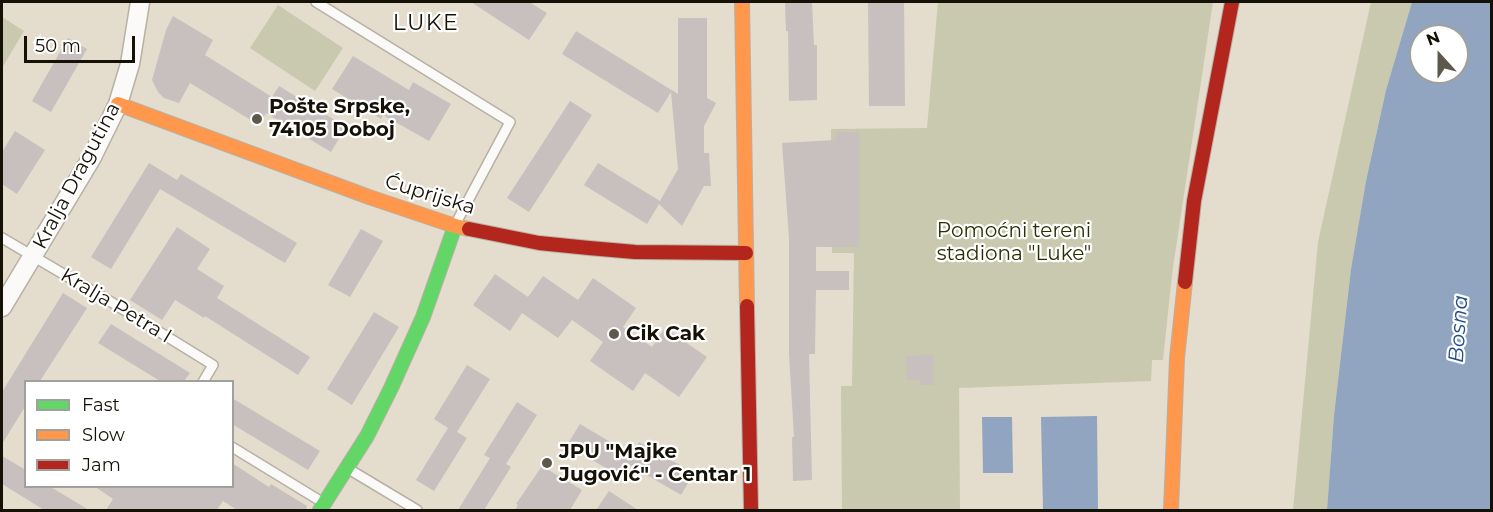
<!DOCTYPE html>
<meta charset="utf-8">
<style>
body{margin:0}
#map{position:relative;width:1493px;height:512px;overflow:hidden;background:#e4dccd;font-family:Montserrat,sans-serif}
canvas{display:block}
.frame{position:absolute;inset:0;border:3px solid #151107;pointer-events:none}
.legend{position:absolute;left:24px;top:380px;width:210px;height:108px;box-sizing:border-box;background:#fff;border:2px solid #a1a09c;margin:0;padding:8px 10px;list-style:none;font-size:18px;color:#151107}
.legend li{display:flex;align-items:center;gap:12px;height:30px}
.legend b{width:30px;border:2px solid #a1a09c}
.north{position:absolute;left:1409px;top:24px;width:60px;height:60px;box-sizing:border-box;background:#fff;border:2px solid #a1a09c;border-radius:50%;rotate:339deg;font-size:16px;font-weight:700;line-height:24px;text-align:center;color:#151107}
.north::after{content:'';display:block;margin:auto;width:21px;height:27px;background:#5d584c;clip-path:polygon(50% 0,100% 100%,50% 72%,0 100%)}
.scale{position:absolute;left:24px;top:36px;width:111px;height:27px;box-sizing:border-box;border:3px solid #151107;border-top:0;padding-left:8px;font-size:18px;line-height:21px;white-space:nowrap;color:#151107;-webkit-text-stroke:4px #fff;paint-order:stroke}
</style>
<div id="map">
<canvas width="1493" height="512"></canvas>
<div class="frame"></div>
<ul class="legend">
<li><b style="height:8px;background:#63d668"></b>Fast</li>
<li><b style="height:8px;background:#ff974d"></b>Slow</li>
<li><b style="height:8px;background:#b3261e"></b>Jam</li>
</ul>
<div class="north">N</div>
<div class="scale">50 m</div>
</div>
<script>
const ctx = document.querySelector('canvas').getContext('2d');
ctx.lineJoin = 'round';
function fillPath(path, color) { ctx.fillStyle = color; ctx.fill(path, 'evenodd'); }
const shape = rows => new Path2D(rows.map(r => 'M' + r).join(''));
function trace(path, color, width, dash) { ctx.strokeStyle = color; ctx.lineWidth = width; ctx.lineCap = dash ? 'butt' : 'round'; ctx.setLineDash(dash || []); ctx.stroke(path); }
function drawText(font, color, halo, rows, align = 'center') {
  ctx.font = font + ' Montserrat,sans-serif'; ctx.lineWidth = 4.5; ctx.setLineDash([]); ctx.textBaseline = 'middle'; ctx.strokeStyle = halo; ctx.fillStyle = color; for (const [text, x, y, turn = 0] of rows) {
    ctx.save(); ctx.translate(x, y); ctx.rotate((+turn || 0) * Math.PI / 180); ctx.textAlign = isNaN(turn) ? turn : align; if (halo) ctx.strokeText(text, 0, 0); ctx.fillText(text, 0, 0); ctx.restore();
  }
}
fillPath(shape([
 [938,2,1213,2,1172,274,1163,360,1152,360,1151,381,959,388,960,510,842,510,841,386,852,386,854,253,832,253,831,129,927,128],
 [1371,2,1412,2,1386,90,1366,181,1351,269,1334,415,1327,510,1293,510,1318,242],
 [278,5,343,48,315,91,250,48],
 [2,17,24,31,2,68]
]), '#c8c9af');
fillPath(shape([
 [1412,2,1491,2,1491,510,1327,510,1334,415,1351,269,1366,181,1386,90],
 [1421,36,1457,36,1457,72,1421,72],
 [1097,416,1098,510,1043,510,1041,417],
 [982,417,1012,417,1013,473,983,473]
]), '#91a5c1');
fillPath(shape([
 [471,2,529,2,547,13,529,40],
 [785,2,812,2,814,45,817,45,817,100,789,101,788,31,786,31],
 [868,2,904,2,905,106,869,106],
 [173,16,213,40,205,55,272,97,279,86,346,127,331,152,266,113,259,125,190,83,179,103,164,98,158,92,152,80,166,30],
 [678,18,707,18,707,98,716,103,704,126,704,153,709,153,711,186,704,186,682,226,659,204,647,224,584,185,598,163,660,201,678,169,671,92,658,113,562,54,576,31,678,94],
 [68,38,87,49,51,112,32,101],
 [353,56,409,90,413,82,451,104,429,141,383,115,381,119,332,89],
 [570,101,592,115,529,212,507,198],
 [15,131,45,150,17,194,2,184,2,152],
 [836,132,859,132,859,247,816,247,816,271,849,271,849,290,816,290,815,354,809,354,812,480,793,481,792,437,794,437,789,354,789,238,782,143,836,140],
 [149,163,177,180,181,174,297,243,285,263,160,189,111,269,91,257],
 [177,227,210,249,197,269,224,286,217,298,310,357,298,375,205,316,204,318,175,300,162,320,130,300],
 [361,229,383,241,350,297,328,285],
 [495,274,528,297,543,276,578,300,593,278,636,308,623,327,652,347,665,328,707,357,679,397,645,373,633,391,590,361,603,342,572,320,558,338,522,313,510,331,473,305],
 [63,293,87,308,40,381,26,381,26,405,2,444,2,392],
 [374,312,399,327,352,405,327,389],
 [111,324,190,373,184,381,160,381,98,343],
 [933,355,933,385,920,385,920,380,907,380,906,356],
 [467,365,490,379,457,432,467,438,434,491,416,480,448,428,434,419],
 [232,398,320,451,308,470,232,424],
 [517,402,537,415,506,464,511,467,484,510,458,510,490,458,484,455],
 [580,424,632,455,639,442,694,473,681,495,628,464,621,477,567,445],
 [2,456,26,470,26,486,49,486,89,510,44,510,2,484],
 [232,463,269,487,271,484,307,506,306,510,237,510,223,501,217,510,106,510,113,499,94,486,232,486],
 [542,466,582,490,570,510,515,510,518,505,516,504],
 [609,491,638,510,596,510]
]), '#c7c0bf');
const lane = shape([
 [316,2,510,122,455,225],
 [2,238,111,302,213,365,203,382],
 [232,447,322,502],
 [347,468,417,510]
]);
const street = shape([
 [2,307,92,157,118,104,130,64,140,2]
]);
const fast = shape([
 [320,510,367,436,391,388,423,317,455,226]
]);
const slow = shape([
 [742,2,747,306],
 [118,104,369,197,455,226,469,229],
 [1171,510,1177,358,1185,282]
]);
const jam = shape([
 [469,229,539,243,589,248,635,252,746,253],
 [1185,282,1194,201,1232,2],
 [747,306,751,510]
]);
trace(lane, '#b7b1a5', 12);
trace(street, '#b7b1a5', 21);
trace(fast, '#b7b1a5', 16);
trace(slow, '#b7b1a5', 16);
trace(jam, '#b7b1a5', 16);
trace(lane, '#fbfaf8', 9);
trace(street, '#fbfaf8', 18);
trace(fast, '#63d668', 14);
trace(slow, '#ff974d', 14);
trace(jam, '#b3261e', 14);
for (const [x, y, r, color] of [
 [257,119,6,"#5d584c"],
 [614,334,6,"#5d584c"],
 [547,463,6,"#5d584c"]
]) { const dot = new Path2D(); dot.arc(x, y, r, 0, 2 * Math.PI); ctx.fillStyle = color; ctx.fill(dot); trace(dot, '#fff', 2); }
drawText('bold 20px', '#151107', '#fff', [
 ["Pošte Srpske,",269,107],
 ["74105 Doboj",269,130],
 ["Cik Cak",626,334],
 ["JPU \"Majke",559,452],
 ["Jugović\" - Centar 1",559,475]
], 'left');
drawText('20px', '#151107', '#fff', [
 ["Kralja Dragutina",77,176,-62],
 ["Ćuprijska",430,195,17],
 ["Kralja Petra I",116,306,31]
]);
drawText('20px', '#282f01', '#fff', [
 ["Pomoćni tereni",1014,231],
 ["stadiona \"Luke\"",1014,254]
]);
drawText('italic 21px', '#204c87', '#fff', [
 ["Bosna",1459,329,-86]
]);
ctx.letterSpacing = '1.5px';
drawText('22px', '#151107', '#fff', [
 ["LUKE",426,24]
]);
ctx.letterSpacing = '0px';
</script>
